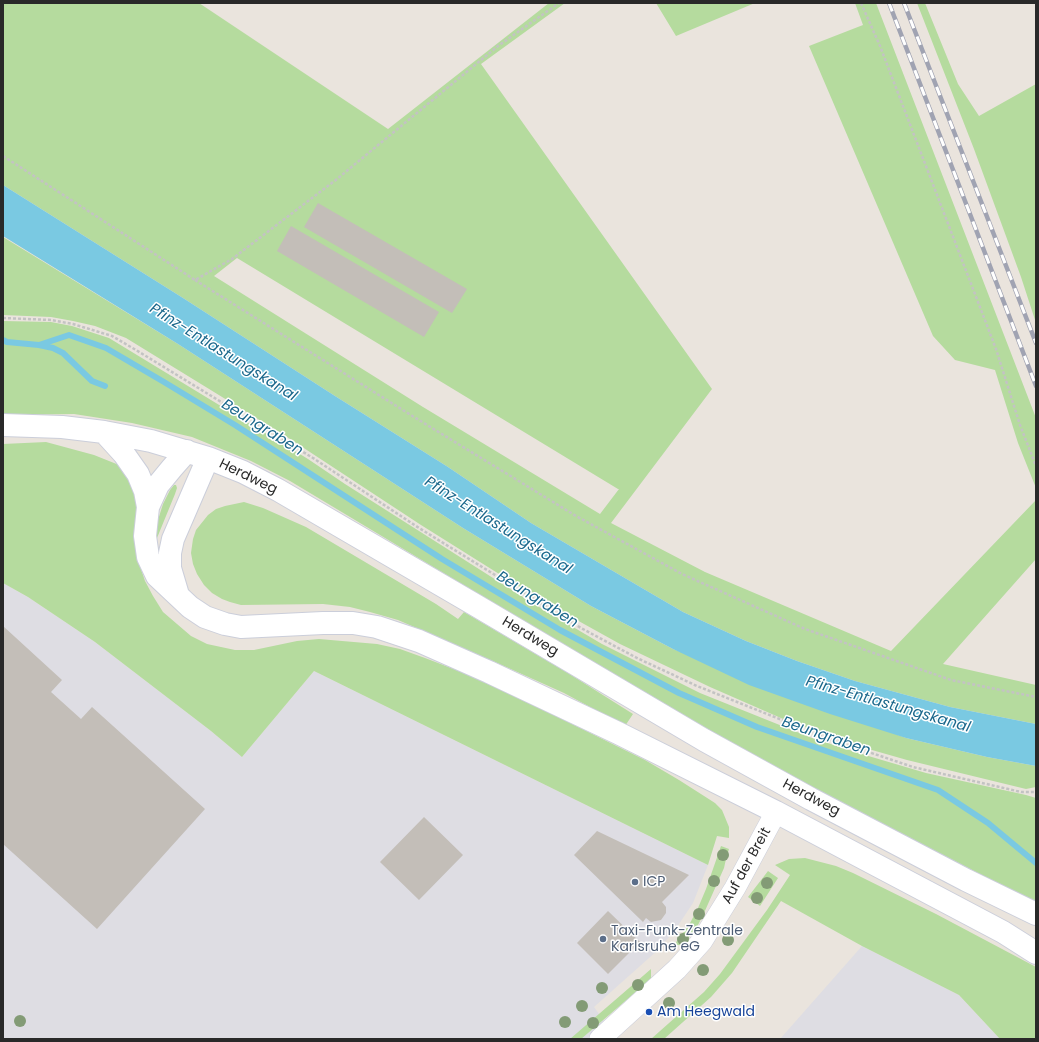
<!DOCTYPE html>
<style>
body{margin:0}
#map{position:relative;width:1039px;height:1042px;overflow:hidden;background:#eae4dd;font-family:Poppins,sans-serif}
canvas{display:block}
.frame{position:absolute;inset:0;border:4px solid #292929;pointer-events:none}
</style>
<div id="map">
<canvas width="1039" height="1042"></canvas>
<div class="frame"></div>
</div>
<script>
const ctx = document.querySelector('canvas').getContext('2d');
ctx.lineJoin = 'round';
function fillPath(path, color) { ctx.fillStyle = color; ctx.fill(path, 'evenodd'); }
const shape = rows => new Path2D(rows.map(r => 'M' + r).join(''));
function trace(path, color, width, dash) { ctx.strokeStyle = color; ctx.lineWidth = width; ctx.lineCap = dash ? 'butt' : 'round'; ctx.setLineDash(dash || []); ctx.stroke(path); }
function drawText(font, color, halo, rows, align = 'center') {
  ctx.font = font + ' Poppins,sans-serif'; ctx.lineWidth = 3; ctx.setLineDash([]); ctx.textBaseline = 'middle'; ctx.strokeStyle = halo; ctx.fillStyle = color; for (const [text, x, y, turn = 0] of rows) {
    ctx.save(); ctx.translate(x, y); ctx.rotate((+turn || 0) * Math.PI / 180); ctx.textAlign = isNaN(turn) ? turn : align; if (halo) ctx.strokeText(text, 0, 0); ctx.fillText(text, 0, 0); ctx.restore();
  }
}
fillPath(shape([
 [3,583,28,597,95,642,211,731,242,757,314,671,708,865,693,903,675,930,658,950,594,1007,617,1039,3,1039],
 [862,946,959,995,1000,1039,780,1039]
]), '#dedde3');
fillPath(shape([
 [3,3,199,3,388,129,549,3,565,3,481,64,712,389,611,523,705,572,891,651,1036,500,1036,559,943,664,1036,685,1036,724,950,707,855,681,797,661,746,641,683,612,531,523,448,467,335,396,183,298,3,185],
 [237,258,618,489,619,489,600,514,423,407,214,276],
 [656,3,755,3,676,36],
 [855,3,876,3,1036,418,1036,488,1018,443,995,370,955,360,933,336,809,46,863,25],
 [917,3,925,3,958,84,979,116,1036,84,1036,323,1021,277,974,149],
 [3,237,178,344,463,528,591,606,673,649,906,738,987,757,1036,766,1036,787,1026,789,907,760,865,748,790,722,710,687,620,644,539,599,421,525,284,435,126,338,95,326,73,321,51,317,3,315],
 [3,321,51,322,72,326,109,338,308,459,345,484,534,604,602,644,700,693,812,738,865,755,926,773,1026,795,1036,798,1036,903,834,799,747,752,555,640,290,481,251,461,192,437,132,423,74,414,3,415],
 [46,442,94,455,124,467,131,477,137,506,138,560,145,581,153,596,163,612,191,636,207,644,235,650,254,650,297,641,319,639,377,644,400,649,425,658,485,681,645,760,679,780,715,803,722,810,729,827,729,838,717,836,708,865,314,671,242,757,211,731,95,642,28,597,3,583,3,444],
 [174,485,176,485,177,488,175,494,157,538,156,537,157,523,163,504,170,490],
 [244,502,263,508,306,527,436,604,458,619,464,612,568,673,633,714,625,726,564,693,495,662,398,620,370,612,350,607,323,604,241,605,230,602,222,599,212,593,204,585,197,574,193,564,191,553,193,539,196,530,208,515,216,509,225,506],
 [721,846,729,849,726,859,724,868,704,913,697,927,683,945,674,945,689,925,698,908,706,889],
 [805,858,836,866,853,873,936,914,1036,967,1036,1039,1000,1039,959,995,862,946,781,901,732,973,711,997,664,1039,651,1039,704,992,720,974,767,910,790,875,775,865,789,859],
 [768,871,778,878,760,906,748,897],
 [651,969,651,979,581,1039,570,1039]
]), '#b5db9e');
fillPath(shape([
 [3,185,183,298,335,396,448,467,531,523,683,612,746,641,797,661,855,681,950,707,1036,724,1036,766,987,757,906,738,830,714,749,685,673,649,591,606,463,528,178,344,3,236]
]), '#7ac9e2');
trace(shape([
 [3,340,7,342,39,345,53,348,63,353,92,381,105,386],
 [39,345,69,335,106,348,164,382,235,425,442,559,560,630,679,693,757,727,938,790,988,823,1036,863]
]), '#7ac9e2', 6);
fillPath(shape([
 [318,203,467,289,452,313,304,227],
 [291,226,439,312,424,337,277,251],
 [3,626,62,680,51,692,81,719,92,707,205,809,97,929,3,844],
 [424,817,463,855,419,900,380,862],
 [597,831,689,875,662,902,666,907,666,913,661,920,651,922,646,918,643,922,574,855],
 [608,911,640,942,608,974,577,943]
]), '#c3beb8');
const street = shape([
 [600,1039,677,969,702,941,735,888,776,812]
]);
const secondary = shape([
 [3,425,62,427,104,432,151,441,208,458,243,472,278,490,477,606,704,740,811,799,966,880,1036,914],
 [104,432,124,454,138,474,145,491,148,507],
 [187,451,172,468,158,485,148,507,145,536,148,557,157,576,190,607,205,617,225,624,241,627,323,623,353,623,377,627,419,641,489,672,618,733,776,812,1003,932,1036,953],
 [178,595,170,568,170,553,173,539,208,458]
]);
trace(street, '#cbceda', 22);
trace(secondary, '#cbceda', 24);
trace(shape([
 [861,3,880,46,996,349,1020,425,1036,466],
 [3,156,195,280,232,259,337,179,498,46,559,3],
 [195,280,414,417,576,516,682,574,805,629,951,680,1036,697],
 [3,318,51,320,73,324,112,336,136,350,313,458,419,528,581,628,637,658,697,686,827,738,913,767,1021,792,1036,792]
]), '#c3c3c3', 2.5, [3, 2]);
trace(street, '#fff', 21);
trace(secondary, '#fff', 22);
const rail = shape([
 [889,3,1036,386],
 [904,3,1036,343]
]);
trace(rail, '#a0a3b2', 4.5);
trace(rail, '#fff', 3, [9]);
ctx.fillStyle = '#839b76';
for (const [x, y] of [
 [723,855],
 [714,881],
 [767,883],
 [757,898],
 [699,914],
 [683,939],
 [728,940],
 [703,970],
 [638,985],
 [602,988],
 [669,1003],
 [582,1006],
 [20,1021],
 [565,1022],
 [593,1023]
]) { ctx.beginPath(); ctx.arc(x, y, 6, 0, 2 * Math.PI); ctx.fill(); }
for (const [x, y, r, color] of [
 [635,882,4,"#5c6f8a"],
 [603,939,4,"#5c6f8a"],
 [649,1012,4,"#1a4fb4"]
]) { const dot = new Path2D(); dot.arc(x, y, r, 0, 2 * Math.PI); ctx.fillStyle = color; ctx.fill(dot); trace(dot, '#fff', 1.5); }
drawText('14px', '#292929', '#fff', [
 ["Herdweg",248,477,26],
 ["Herdweg",530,637,31],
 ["Herdweg",811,798,28],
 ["Auf der Breit",747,866,-61]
]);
drawText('14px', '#4e5e75', '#fff', [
 ["ICP",643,882],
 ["Taxi-Funk-Zentrale",611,931],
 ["Karlsruhe eG",611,947]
], 'left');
drawText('14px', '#164399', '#fff', [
 ["Am Heegwald",657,1012]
], 'left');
drawText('italic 15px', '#1b688c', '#fff', [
 ["Pfinz-Entlastungskanal",223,353,32],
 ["Beungraben",262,428,32],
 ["Pfinz-Entlastungskanal",498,526,32],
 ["Beungraben",537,600,32],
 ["Pfinz-Entlastungskanal",888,705,16],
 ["Beungraben",826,737,19]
]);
</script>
